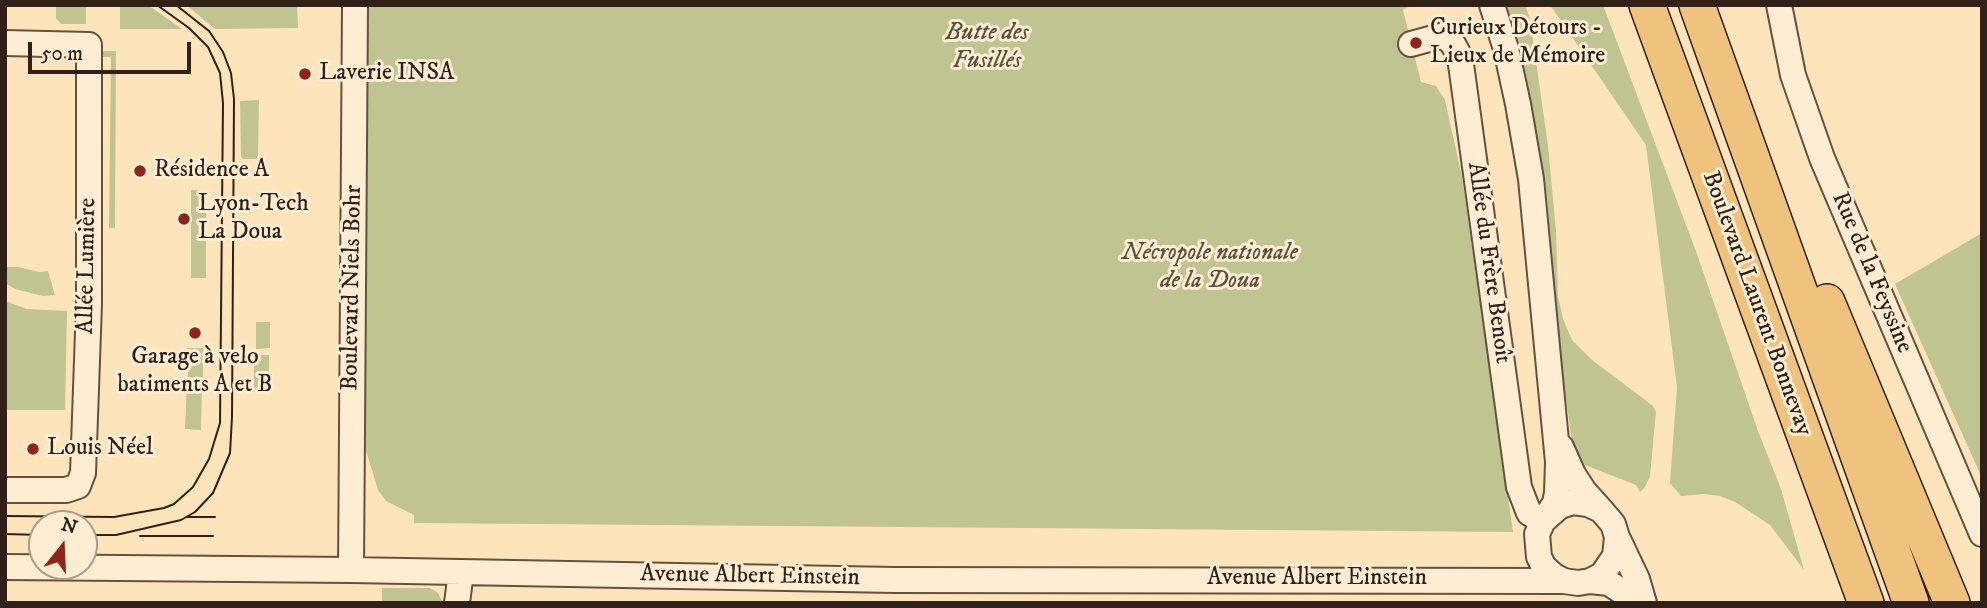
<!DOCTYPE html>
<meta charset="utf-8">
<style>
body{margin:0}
#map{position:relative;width:1987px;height:608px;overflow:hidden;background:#fee4ba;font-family:"IM FELL DW Pica",serif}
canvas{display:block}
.frame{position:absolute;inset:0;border:7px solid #312019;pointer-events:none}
.north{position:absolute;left:28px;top:510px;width:70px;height:70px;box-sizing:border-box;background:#feedd2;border:2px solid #ac9b88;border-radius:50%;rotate:18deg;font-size:19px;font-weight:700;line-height:28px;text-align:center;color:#312019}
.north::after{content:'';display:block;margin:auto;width:24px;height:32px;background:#8f2418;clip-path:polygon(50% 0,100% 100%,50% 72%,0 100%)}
.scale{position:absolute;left:28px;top:42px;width:163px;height:32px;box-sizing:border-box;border:4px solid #312019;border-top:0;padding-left:9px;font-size:21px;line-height:24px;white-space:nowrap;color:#312019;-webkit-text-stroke:5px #feedd2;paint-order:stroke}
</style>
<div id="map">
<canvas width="1987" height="608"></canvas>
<div class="frame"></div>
<div class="north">N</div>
<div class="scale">50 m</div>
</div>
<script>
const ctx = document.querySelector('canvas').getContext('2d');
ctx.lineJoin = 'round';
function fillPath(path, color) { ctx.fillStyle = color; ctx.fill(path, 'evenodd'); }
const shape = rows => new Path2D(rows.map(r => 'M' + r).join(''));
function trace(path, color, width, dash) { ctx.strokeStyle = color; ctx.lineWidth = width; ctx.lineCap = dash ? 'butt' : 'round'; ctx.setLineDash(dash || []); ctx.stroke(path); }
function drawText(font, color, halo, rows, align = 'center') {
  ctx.font = font + ' "IM FELL DW Pica",serif'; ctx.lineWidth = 6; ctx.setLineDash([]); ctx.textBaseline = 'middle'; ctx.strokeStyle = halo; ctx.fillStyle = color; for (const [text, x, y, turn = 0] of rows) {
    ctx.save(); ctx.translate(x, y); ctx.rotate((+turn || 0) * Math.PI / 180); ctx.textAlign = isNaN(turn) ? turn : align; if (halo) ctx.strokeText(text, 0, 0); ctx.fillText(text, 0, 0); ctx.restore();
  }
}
fillPath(shape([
 [56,5,86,5,86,24,61,24,56,18],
 [120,5,148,5,182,29,120,29],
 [186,5,297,5,298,28,215,29],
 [366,5,1412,5,1403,10,1421,82,1436,86,1445,100,1462,177,1513,532,414,523,414,515,386,501,378,490,361,434],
 [1504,5,1525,5,1530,19,1548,146,1556,231,1558,296,1563,319,1572,340,1591,359,1653,406,1656,412,1650,476,1645,487,1640,492,1636,485,1585,465,1573,448,1557,337,1547,198,1531,100],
 [1550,5,1603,5,1697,254,1758,431,1781,489,1804,570,1770,525,1735,502,1720,496,1704,494,1681,496,1670,483,1677,387,1646,145],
 [105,51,116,51,115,228,109,228,111,57,96,57,99,53],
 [259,100,258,155,257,159,243,159,241,157,240,101],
 [191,190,206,190,206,278,191,278],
 [1982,233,1982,478,1895,284],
 [5,267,18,267,39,272,48,271,55,295,43,296,15,289,5,283],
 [5,301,27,309,67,311,65,410,5,410],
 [256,322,270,322,270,348,256,349],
 [187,348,203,348,203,377,188,378],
 [254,355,269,355,269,392,254,392],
 [187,383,202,383,201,430,185,429],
 [382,588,430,588,438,593,443,603,382,603]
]), '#c0c490');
const minor = shape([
 [1492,5,1506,49,1518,104,1531,179,1558,462,1557,493,1555,503,1548,514],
 [1779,5,1793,75,1822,158,1982,534],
 [5,43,89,45,89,304,83,473,78,486,66,490,5,490],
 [1411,44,1444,35,1453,44,1460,57,1519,487,1529,513,1543,521],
 [1561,447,1573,474,1584,491,1601,510,1613,524,1617,537,1615,556,1602,575,1590,581,1578,583,1564,581,1554,576,1544,567,1539,557,1537,534,1543,521,1560,506,1573,502,1588,504,1601,510],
 [1617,537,1637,579,1644,603],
 [5,567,351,570,895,580,1564,581],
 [351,570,355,5],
 [1590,581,1609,583,1624,593,1632,603],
 [457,603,461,572]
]);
const highway = shape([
 [1647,5,1866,603],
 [1697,5,1911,603],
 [1827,302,1952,603]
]);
trace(minor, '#645141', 28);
trace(highway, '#312019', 38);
trace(minor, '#feedd2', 24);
trace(highway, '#efc27d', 35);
trace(shape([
 [5,516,114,517,164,508,174,504,193,487,209,459,216,436,220,423,223,103,220,73,208,47,189,28,157,5],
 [187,517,215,517],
 [5,534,42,535],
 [84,535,116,535,181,520,195,512,213,493,230,453,232,417,234,99,231,73,223,52,209,31,176,5],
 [140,536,213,536]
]), '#312019', 2);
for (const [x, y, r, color] of [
 [1416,43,7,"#8f2418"],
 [305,74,7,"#8f2418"],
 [140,171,7,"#8f2418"],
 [184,219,7,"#8f2418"],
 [195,333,7,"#8f2418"],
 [33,449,7,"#8f2418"]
]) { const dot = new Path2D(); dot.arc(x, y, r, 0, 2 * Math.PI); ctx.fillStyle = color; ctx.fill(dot); trace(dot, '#feedd2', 2.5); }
drawText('24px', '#312019', '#feedd2', [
 ["Curieux Détours -",1430,29],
 ["Lieux de Mémoire",1430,57],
 ["Laverie INSA",319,74],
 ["Résidence A",154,171],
 ["Lyon-Tech",198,205],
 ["La Doua",198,233],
 ["Garage à velo",195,358,"center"],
 ["batiments A et B",195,386,"center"],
 ["Louis Néel",47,449]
], 'left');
drawText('italic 24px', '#5c513d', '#feedd2', [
 ["Butte des",987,34],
 ["Fusillés",987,62],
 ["Nécropole nationale",1210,254],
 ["de la Doua",1210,282]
]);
drawText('24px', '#312019', '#feedd2', [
 ["Allée du Frère Benoît",1488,263,82],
 ["Allée Lumière",88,266,-89],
 ["Rue de la Feyssine",1871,273,67],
 ["Boulevard Niels Bohr",353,288,-89],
 ["Boulevard Laurent Bonnevay",1756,304,70],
 ["Avenue Albert Einstein",750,577,1],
 ["Avenue Albert Einstein",1317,579]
]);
</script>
